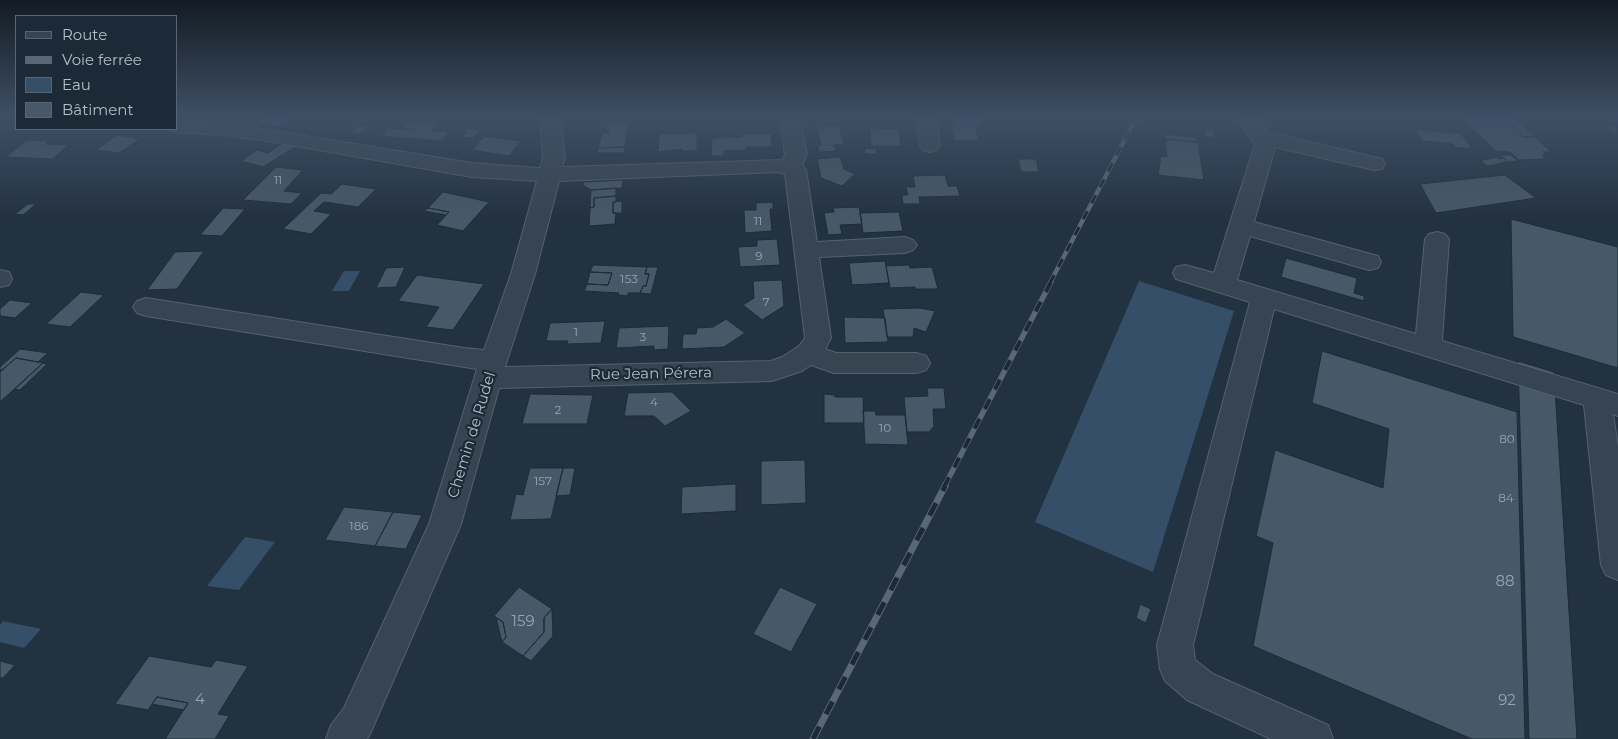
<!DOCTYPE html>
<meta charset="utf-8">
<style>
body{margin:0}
#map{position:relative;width:1618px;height:739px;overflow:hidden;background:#233241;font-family:Montserrat,sans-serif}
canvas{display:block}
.legend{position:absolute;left:15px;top:15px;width:162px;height:115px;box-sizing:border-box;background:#1c2936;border:1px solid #596572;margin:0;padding:6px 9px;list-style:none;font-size:15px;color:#b4bfcb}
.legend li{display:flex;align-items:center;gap:10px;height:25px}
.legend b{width:25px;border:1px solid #596572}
</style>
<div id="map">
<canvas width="1618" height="739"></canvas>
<ul class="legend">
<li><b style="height:6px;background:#374451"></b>Route</li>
<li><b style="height:6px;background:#596878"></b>Voie ferrée</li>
<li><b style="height:14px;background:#354f69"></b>Eau</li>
<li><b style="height:14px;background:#475868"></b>Bâtiment</li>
</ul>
</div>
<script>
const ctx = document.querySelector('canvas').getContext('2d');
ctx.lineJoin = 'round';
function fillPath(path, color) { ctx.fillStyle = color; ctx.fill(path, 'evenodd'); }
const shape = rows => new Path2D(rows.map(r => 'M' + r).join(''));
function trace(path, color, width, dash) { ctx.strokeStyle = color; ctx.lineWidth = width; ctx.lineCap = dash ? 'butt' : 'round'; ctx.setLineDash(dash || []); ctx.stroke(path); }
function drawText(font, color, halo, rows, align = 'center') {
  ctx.font = font + ' Montserrat,sans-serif'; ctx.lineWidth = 4.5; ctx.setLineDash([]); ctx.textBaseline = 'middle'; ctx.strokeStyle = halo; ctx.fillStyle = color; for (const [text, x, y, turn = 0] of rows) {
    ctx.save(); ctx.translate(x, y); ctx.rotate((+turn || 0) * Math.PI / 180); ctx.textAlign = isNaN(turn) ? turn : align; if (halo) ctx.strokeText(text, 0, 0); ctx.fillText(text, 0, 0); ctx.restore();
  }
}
fillPath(shape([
 [344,271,360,271,349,291,332,291],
 [1139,281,1234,311,1153,572,1035,522],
 [245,537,275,542,239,590,207,586],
 [3,621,41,629,24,648,0,642,0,625]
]), '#354f69');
const building = shape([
 [266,118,294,118,278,128,257,123,266,118],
 [955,118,981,118,983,126,975,126,979,140,955,141,951,126,956,126,955,118],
 [1462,118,1503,118,1523,137,1535,137,1551,152,1543,152,1546,155,1542,155,1546,159,1519,160,1510,152,1496,151,1462,118],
 [1503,118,1514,118,1535,137,1523,137,1503,118],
 [408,122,421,122,415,130,402,129,408,122],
 [421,122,437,123,431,131,449,132,442,141,381,136,388,128,415,130,421,122],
 [630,122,625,147,598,148,602,133,608,133,609,129,605,130,607,123,630,122],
 [358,125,368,126,360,134,350,133,358,125],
 [839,125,844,144,834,145,836,151,819,152,818,146,821,145,817,127,839,125],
 [1606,125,1617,127,1618,133,1610,132,1606,125],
 [466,128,480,130,472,138,462,137,466,132,462,131,466,128],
 [870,128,898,129,901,146,871,146,870,128],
 [1204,129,1213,130,1214,138,1206,137,1204,129],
 [1415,130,1460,133,1472,148,1457,148,1452,144,1423,141,1415,130],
 [697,133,697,151,682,151,682,149,658,152,659,134,697,133],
 [771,133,772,147,746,147,746,150,724,151,724,156,711,156,712,138,742,137,742,134,771,133],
 [1164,134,1196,137,1197,142,1165,139,1164,134],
 [117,135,140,139,119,153,96,150,117,135],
 [484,136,521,141,509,156,472,150,484,136],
 [1165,139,1198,142,1204,180,1158,175,1161,156,1167,157,1165,139],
 [27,140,49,141,45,144,68,145,53,159,6,157,27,140],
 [283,143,298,145,263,167,241,161,257,150,268,153,283,143],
 [625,147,624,153,597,153,598,148,625,147],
 [876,148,877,154,865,154,864,149,876,148],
 [1500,155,1511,155,1518,161,1507,162,1500,155],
 [840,157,844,169,855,174,842,186,821,178,817,159,840,157],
 [1496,157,1500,159,1504,158,1507,162,1488,166,1480,161,1496,157],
 [1018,159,1036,159,1039,172,1021,172,1018,159],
 [276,167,303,170,284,191,302,193,291,204,243,200,276,167],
 [945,175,948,186,957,186,960,196,919,197,920,204,903,204,902,195,908,195,906,187,915,187,913,176,945,175],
 [1505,175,1536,198,1436,213,1420,184,1505,175],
 [623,180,622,188,591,190,583,185,584,182,623,180],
 [342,184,376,189,358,207,324,202,314,211,331,214,311,234,283,229,321,193,331,194,342,184],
 [616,188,616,196,594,198,594,207,590,208,591,190,616,188],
 [443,192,489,202,463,231,437,225,449,212,428,208,443,192],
 [616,196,616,202,613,202,613,213,616,213,615,224,589,226,590,208,594,207,594,198,616,196],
 [622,201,622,213,613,213,613,202,622,201],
 [773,202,773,209,770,209,772,231,745,233,744,210,756,210,756,203,773,202],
 [28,204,36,204,23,215,15,214,28,204],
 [859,207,862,224,840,225,842,234,828,235,824,213,834,212,833,208,859,207],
 [223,208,245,209,222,236,200,235,223,208],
 [428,208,449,212,446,215,424,211,428,208],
 [899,212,903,231,863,233,860,213,899,212],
 [1511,219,1618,247,1618,368,1513,337,1511,219],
 [777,239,780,265,740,267,738,247,757,246,757,240,777,239],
 [204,251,177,289,147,290,175,252,204,251],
 [1286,258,1357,278,1354,293,1364,296,1364,301,1281,277,1286,258],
 [885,261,889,283,852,285,849,263,885,261],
 [593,265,647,267,645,274,649,274,646,286,643,286,640,293,628,293,628,296,618,295,619,293,584,291,587,284,608,285,612,273,590,272,593,265],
 [909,265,910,268,932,267,938,289,915,289,915,287,890,288,886,266,909,265],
 [405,267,396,287,376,288,386,268,405,267],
 [647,267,658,267,651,294,640,293,643,286,646,286,649,274,645,274,647,267],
 [590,272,612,273,608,285,587,284,590,272],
 [417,275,484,284,453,330,426,327,439,307,398,301,417,275],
 [782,280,784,306,762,320,743,305,754,298,753,281,782,280],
 [81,292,104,295,70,327,46,324,81,292],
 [10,300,32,303,15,318,0,316,0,309,10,300],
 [920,308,935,311,926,332,914,328,913,337,887,337,883,309,920,308],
 [844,317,885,318,888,342,845,343,844,317],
 [726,319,745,333,724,347,682,349,683,334,696,334,697,328,713,327,726,319],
 [605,321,601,343,567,344,568,341,546,341,550,323,605,321],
 [669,326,668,349,654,350,654,346,616,348,619,328,669,326],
 [20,349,48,353,38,362,16,358,2,370,0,370,0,367,20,349],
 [1322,351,1517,412,1525,739,1472,739,1253,646,1273,543,1256,536,1275,450,1383,488,1389,429,1312,403,1322,351],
 [16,358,43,363,0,402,0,372,16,358],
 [1518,361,1554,372,1577,739,1529,739,1518,361],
 [43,363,47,364,20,390,15,389,43,363],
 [927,388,944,388,946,409,933,409,934,426,929,432,907,432,904,397,928,396,927,388],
 [672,392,691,411,665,426,654,416,624,416,628,393,672,392],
 [530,394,593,395,587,424,522,424,530,394],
 [824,394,835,395,835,397,863,397,864,423,824,423,824,394],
 [863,411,875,411,876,415,905,415,908,445,865,444,863,411],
 [805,460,806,503,761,505,761,461,805,460],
 [530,468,563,468,551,519,510,520,516,494,523,495,530,468],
 [563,468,575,468,570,495,556,496,563,468],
 [736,484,736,511,681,514,682,487,736,484],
 [344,507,393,512,375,546,325,540,344,507],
 [393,512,422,515,406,549,375,546,393,512],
 [519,587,552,609,544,618,544,632,523,656,502,642,506,637,503,622,494,616,519,587],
 [780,587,817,604,791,652,753,634,780,587],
 [1140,604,1151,609,1146,623,1136,618,1140,604],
 [552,609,553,636,531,661,523,656,544,632,544,618,552,609],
 [496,618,503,622,506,637,502,642,496,618],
 [149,656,211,667,216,660,248,666,218,714,229,716,215,739,165,739,188,703,157,697,148,710,115,704,149,656],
 [0,661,15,665,3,678,0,678,0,661],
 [157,697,188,703,184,710,152,704,157,697]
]);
fillPath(building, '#475868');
trace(building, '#1e2b38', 1);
const minor = shape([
 [540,118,560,118,565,158,562,167,783,160,785,154,781,126,784,122,791,120,798,122,801,126,807,154,802,165,806,170,817,242,905,237,913,240,917,245,913,250,905,253,819,257,831,338,825,349,836,353,916,353,926,356,930,363,926,370,916,373,834,373,811,365,802,371,772,381,499,388,461,524,370,734,367,739,326,739,331,725,344,708,429,524,477,369,146,316,137,313,133,307,137,301,146,298,464,348,484,350,511,274,537,181,472,177,273,142,225,135,176,132,168,129,176,129,176,120,225,123,472,163,538,168,540,168,543,158,540,118],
 [777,172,785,174,805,338,799,346,782,357,771,361,505,367,535,274,559,181,777,172],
 [916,118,936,118,940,146,937,150,930,152,923,150,920,146,916,118],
 [1238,118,1258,118,1270,135,1276,134,1382,159,1385,164,1382,169,1374,170,1275,147,1254,222,1378,256,1381,262,1378,268,1369,270,1250,236,1237,280,1416,334,1425,239,1429,234,1437,232,1445,234,1449,239,1442,341,1618,394,1618,416,1613,414,1618,447,1618,580,1606,575,1601,565,1584,405,1274,309,1193,645,1195,660,1213,674,1328,725,1333,739,1271,739,1187,700,1165,681,1160,669,1157,645,1250,302,1176,279,1173,273,1176,267,1185,265,1214,273,1255,144,1248,136,1238,118],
 [0,270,9,272,12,279,9,285,0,287,0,270]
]);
trace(minor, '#55626e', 2);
fillPath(minor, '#374451');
const railFar2 = shape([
 [1050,283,1136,118]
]);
const railFar1 = shape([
 [944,487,1051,282]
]);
const rail = shape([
 [813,739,945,486]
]);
trace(railFar2, '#596878', 4.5);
trace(railFar1, '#596878', 5.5);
trace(rail, '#596878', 7);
trace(railFar2, '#1c2936', 3, [9]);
trace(railFar1, '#1c2936', 4, [11]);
trace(rail, '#1c2936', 5, [14]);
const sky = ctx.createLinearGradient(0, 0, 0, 221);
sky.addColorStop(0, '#131c24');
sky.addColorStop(0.53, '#3f4f65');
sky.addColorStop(1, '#3f4f6500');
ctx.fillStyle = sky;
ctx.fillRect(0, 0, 1618, 221);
drawText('11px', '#99a5b2', null, [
 ["11",278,181]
]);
drawText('12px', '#99a5b2', null, [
 ["11",758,221],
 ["9",759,256],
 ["153",629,279],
 ["7",766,302],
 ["1",576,332],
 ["3",643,337],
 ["4",654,402],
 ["2",558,410],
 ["10",885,428],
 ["80",1507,439],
 ["157",543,481],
 ["84",1506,498],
 ["186",359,526]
]);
drawText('15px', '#b4bfcb', '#1c2936', [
 ["Rue Jean Pérera",651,374,-1],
 ["Chemin de Rudel",472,435,-73]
]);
drawText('15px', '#99a5b2', null, [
 ["88",1505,582],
 ["159",523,622],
 ["4",200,700],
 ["92",1507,701]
]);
</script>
